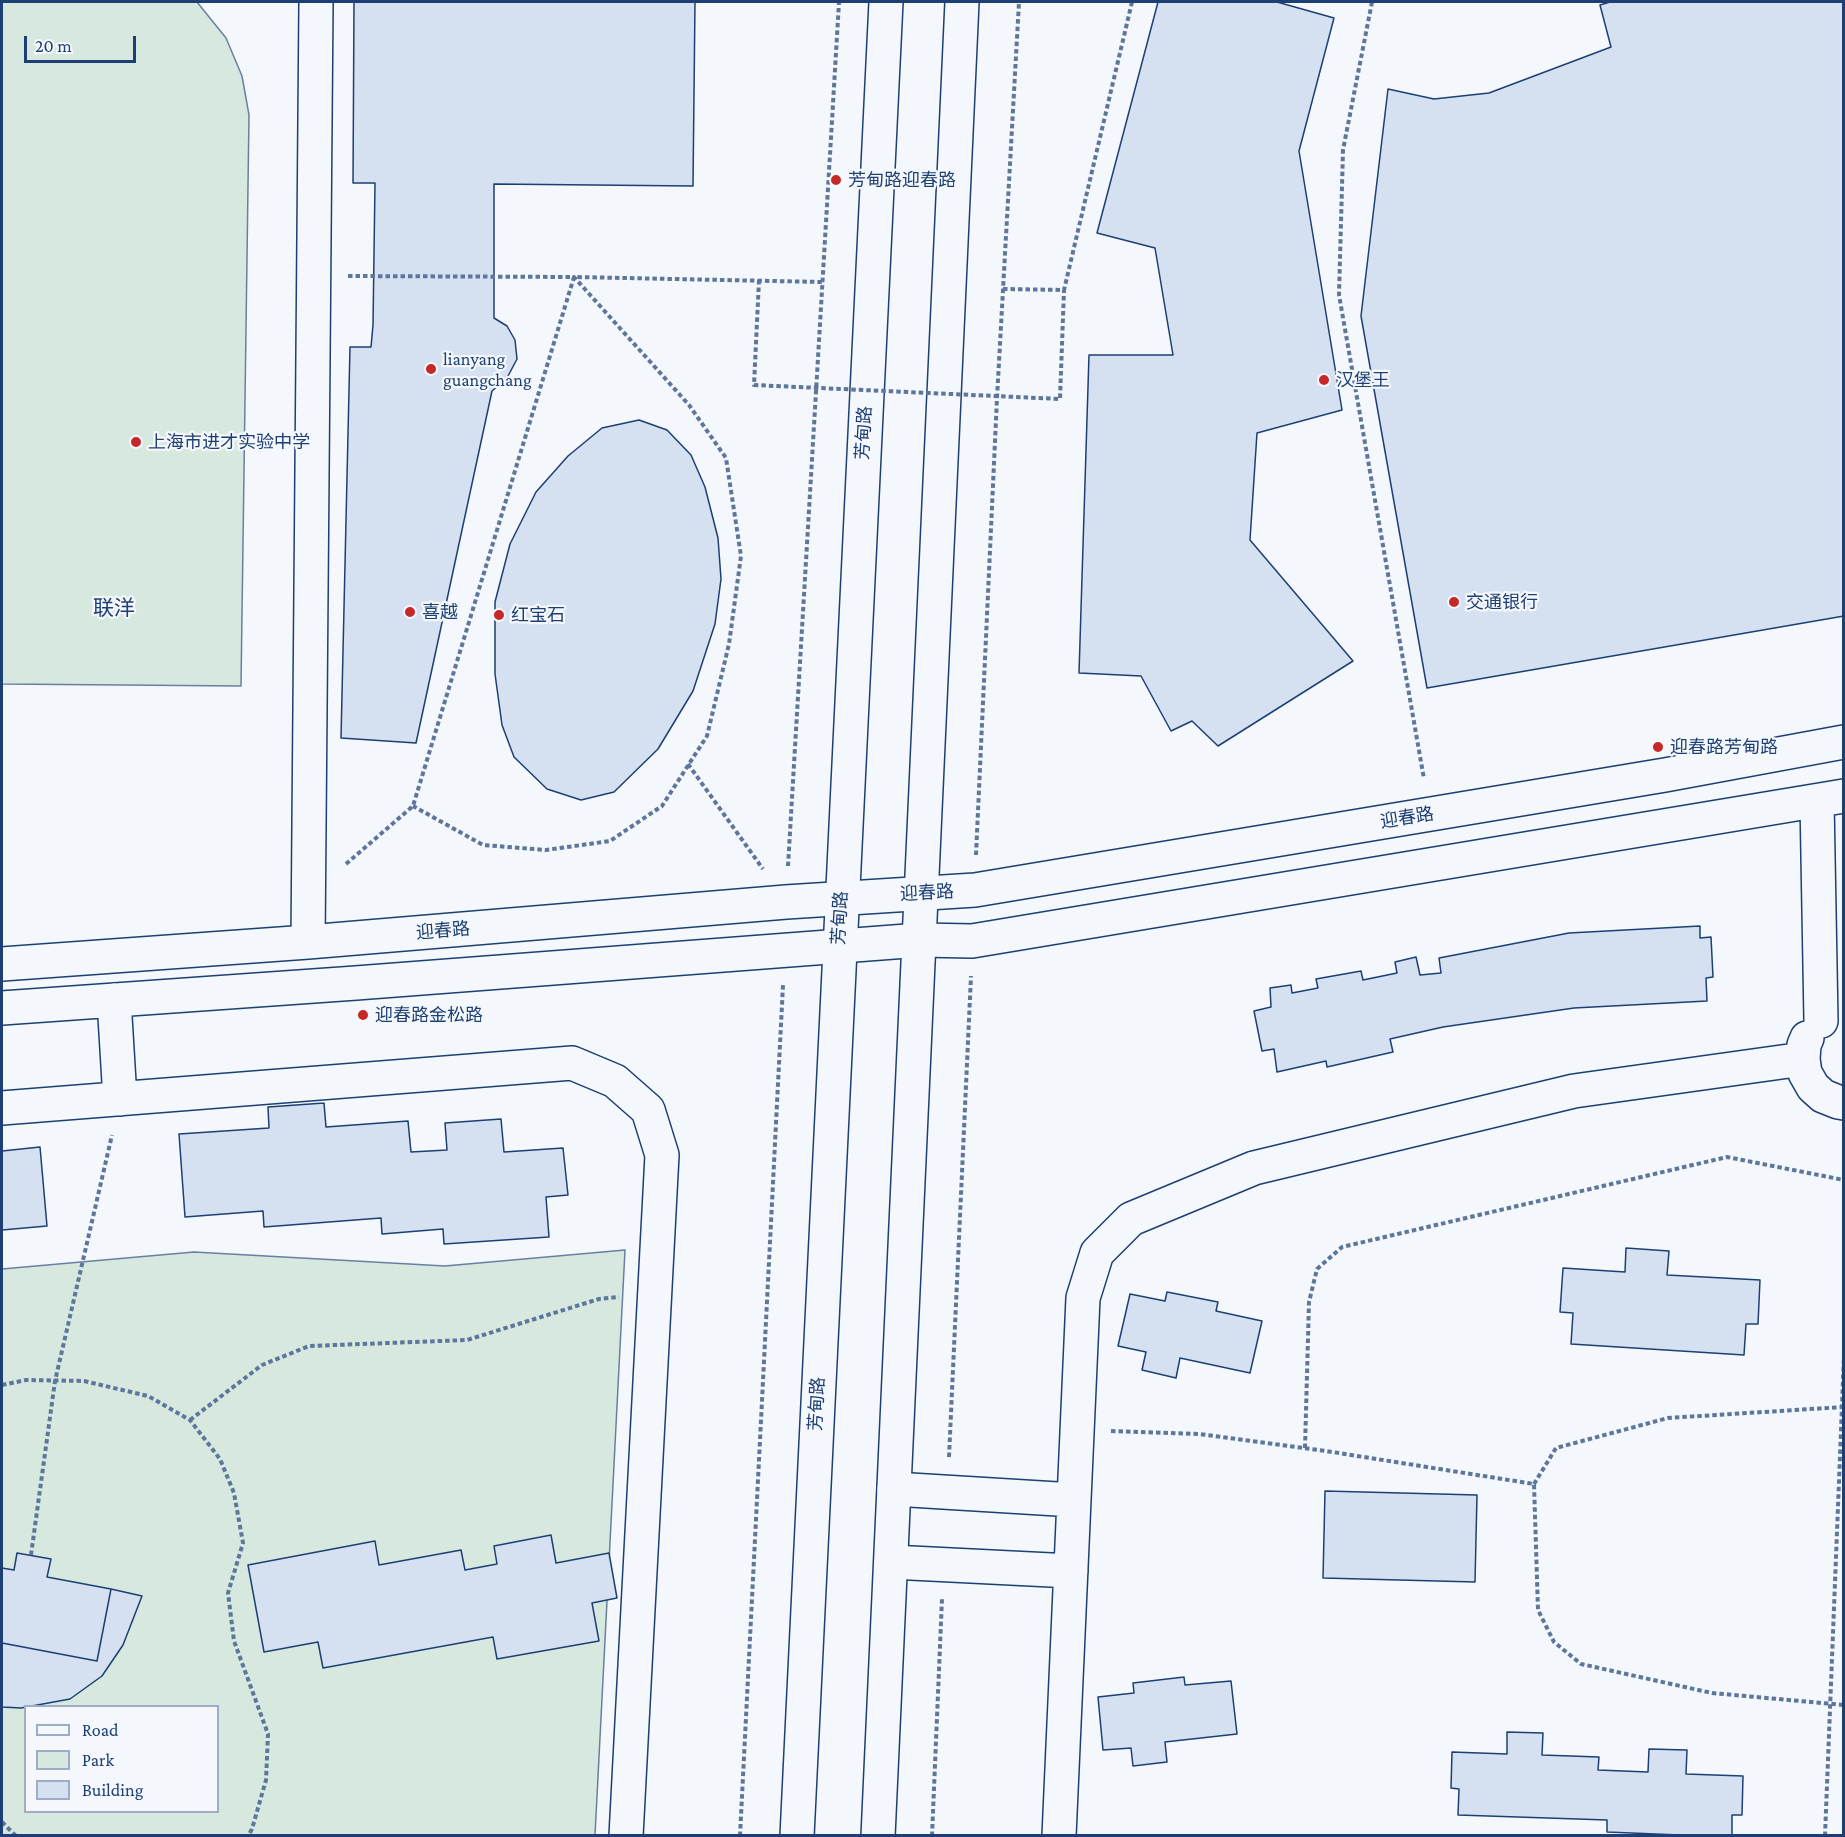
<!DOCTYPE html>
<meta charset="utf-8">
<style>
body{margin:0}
#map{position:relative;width:1845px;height:1837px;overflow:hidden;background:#f4f7fb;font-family:"Crimson Pro",serif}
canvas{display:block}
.frame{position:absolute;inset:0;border:3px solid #1d3f73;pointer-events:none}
.legend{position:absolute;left:24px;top:1705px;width:195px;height:108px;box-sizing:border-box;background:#f4f7fb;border:2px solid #9eadc5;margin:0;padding:8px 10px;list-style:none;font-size:18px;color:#1d3f73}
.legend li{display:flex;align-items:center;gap:12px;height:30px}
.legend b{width:30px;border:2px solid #9eadc5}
.scale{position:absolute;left:24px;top:36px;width:112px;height:27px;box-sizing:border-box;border:3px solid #1d3f73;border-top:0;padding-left:8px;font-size:18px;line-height:21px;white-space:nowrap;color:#1d3f73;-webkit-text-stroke:4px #f4f7fb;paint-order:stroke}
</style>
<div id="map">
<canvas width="1845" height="1837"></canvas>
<div class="frame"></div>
<ul class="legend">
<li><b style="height:8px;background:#f4f7fb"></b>Road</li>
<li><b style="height:16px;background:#d7e8df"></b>Park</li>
<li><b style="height:16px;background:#d5e0f0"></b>Building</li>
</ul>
<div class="scale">20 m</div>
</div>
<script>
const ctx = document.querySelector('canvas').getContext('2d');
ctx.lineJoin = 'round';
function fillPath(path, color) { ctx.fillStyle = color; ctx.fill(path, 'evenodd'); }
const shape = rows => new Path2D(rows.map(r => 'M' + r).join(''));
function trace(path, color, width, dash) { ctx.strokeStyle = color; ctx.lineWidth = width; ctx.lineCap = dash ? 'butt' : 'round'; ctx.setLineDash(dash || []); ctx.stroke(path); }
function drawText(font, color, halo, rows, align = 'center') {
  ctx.font = font + ' "Crimson Pro","Noto Sans SC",serif'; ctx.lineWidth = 4.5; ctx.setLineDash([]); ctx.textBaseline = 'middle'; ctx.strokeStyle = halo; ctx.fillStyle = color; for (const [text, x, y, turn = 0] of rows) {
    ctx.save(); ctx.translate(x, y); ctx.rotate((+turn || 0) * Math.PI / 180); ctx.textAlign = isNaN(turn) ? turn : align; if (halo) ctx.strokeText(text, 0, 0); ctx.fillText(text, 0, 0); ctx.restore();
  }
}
const green = shape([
 [2,2,197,2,226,38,242,76,249,115,241,686,2,684,2,2],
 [625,1250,595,1835,2,1836,2,1269,194,1252,445,1266,625,1250],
 [26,1706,218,1706,218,1812,26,1812,26,1706]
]);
fillPath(green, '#d7e8df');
trace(green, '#687fa3', 1.5);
const building = shape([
 [354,2,695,2,693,186,494,184,494,318,507,326,515,340,517,359,507,378,492,391,416,743,341,738,350,347,371,347,373,325,375,183,353,183,354,2],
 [1158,2,1277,2,1334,18,1299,151,1342,410,1257,433,1250,540,1353,661,1218,746,1192,721,1171,731,1141,676,1079,673,1089,355,1173,355,1155,248,1097,233,1158,2],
 [1610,2,1844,2,1844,616,1427,688,1361,316,1388,89,1434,99,1489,93,1611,47,1600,5,1610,2],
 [639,420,667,430,691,455,705,487,718,538,721,579,715,624,693,691,658,749,614,792,581,800,547,789,514,757,502,725,495,674,495,602,510,544,536,492,568,456,602,428,639,420],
 [1700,926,1700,938,1711,937,1713,977,1706,978,1707,1001,1574,1008,1443,1027,1390,1039,1393,1052,1327,1067,1326,1061,1277,1072,1274,1049,1262,1051,1254,1011,1271,1007,1270,988,1291,985,1292,993,1318,988,1316,979,1361,971,1363,980,1397,973,1395,962,1416,957,1420,975,1441,973,1439,958,1569,933,1700,926],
 [324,1103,326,1127,408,1121,411,1152,447,1150,445,1123,501,1119,504,1152,563,1148,568,1195,546,1197,549,1237,444,1244,443,1229,382,1234,381,1218,264,1227,263,1211,185,1217,179,1134,269,1128,268,1107,324,1103],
 [40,1147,47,1226,2,1230,2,1151,40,1147],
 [1626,1248,1669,1251,1667,1275,1760,1280,1758,1324,1746,1324,1744,1355,1571,1344,1573,1313,1560,1312,1563,1268,1625,1272,1626,1248],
 [1167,1292,1218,1302,1216,1311,1262,1321,1250,1373,1180,1358,1176,1378,1142,1370,1146,1352,1118,1346,1130,1294,1165,1301,1167,1292],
 [1325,1491,1477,1495,1475,1582,1323,1578,1325,1491],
 [551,1535,556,1563,609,1553,617,1598,592,1603,599,1641,497,1659,493,1637,323,1668,318,1642,264,1652,248,1565,375,1541,379,1565,461,1550,465,1570,497,1564,494,1546,551,1535],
 [17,1553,51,1559,47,1577,111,1589,97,1661,2,1643,2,1568,14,1570,17,1553],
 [111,1589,142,1596,123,1645,102,1676,70,1699,21,1708,2,1707,2,1643,97,1661,111,1589],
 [1184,1677,1185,1685,1231,1681,1237,1734,1165,1742,1167,1762,1133,1766,1131,1748,1103,1750,1098,1697,1134,1693,1133,1683,1184,1677],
 [1507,1732,1543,1733,1542,1755,1599,1757,1598,1770,1648,1772,1649,1749,1687,1750,1686,1774,1743,1776,1742,1815,1732,1815,1732,1836,1704,1836,1607,1832,1607,1820,1458,1815,1459,1789,1451,1788,1452,1752,1507,1754,1507,1732]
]);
fillPath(building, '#d5e0f0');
trace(building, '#1d3f73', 1.5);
const minor = shape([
 [1817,801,1821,1021],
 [308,942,316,2],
 [2,964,308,942,786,902,975,890,1665,775,1844,742],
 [114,1000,120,1099],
 [2,1008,356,983,920,940,972,941,1844,796],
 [1807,1038,1804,1045,1803,1059,1805,1073,1813,1087,1823,1096,1838,1102,1844,1103],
 [2,1108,572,1063,615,1081,648,1110,662,1155,626,1836],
 [894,1489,1074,1500],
 [891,1562,1071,1571],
 [1059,1836,1083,1298,1097,1253,1131,1219,1254,1168,1574,1091,1803,1059]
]);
const major = shape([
 [797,1836,886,2],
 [878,1836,962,2]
]);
trace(minor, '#1d3f73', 36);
trace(major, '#1d3f73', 36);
trace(shape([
 [1372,2,1343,150,1339,295,1424,779],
 [348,276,574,277,689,405,726,458,741,556,729,644,707,736,662,806,610,841,546,850,483,845,413,806],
 [1003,289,1064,290,1132,2],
 [688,764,763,869],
 [976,855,997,398,1019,2],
 [346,864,413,806,574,277,823,282],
 [788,866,839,2],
 [2,1385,26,1380,84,1381,148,1396,190,1420,220,1459,234,1493,243,1543,228,1593,234,1641,268,1734,266,1780,252,1829,248,1836],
 [190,1420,262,1365,309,1346,467,1340,599,1299,619,1297],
 [1111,1431,1199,1434,1326,1451,1534,1484,1538,1610,1554,1642,1581,1664,1712,1693,1844,1705],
 [1305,1448,1309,1302,1317,1269,1342,1247,1727,1157,1844,1180],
 [949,1457,971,976],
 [1534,1484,1556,1448,1668,1418,1843,1407],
 [31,1555,55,1381,112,1135],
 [2,1822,16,1836],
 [740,1836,783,985],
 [932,1836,942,1599],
 [1825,1836,1844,1355]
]), '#5e769c', 4, [4.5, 3]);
trace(minor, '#f4f7fb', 33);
trace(major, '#f4f7fb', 33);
trace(shape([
 [759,280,754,385,1060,399,1064,290]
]), '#5e769c', 4, [4.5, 3]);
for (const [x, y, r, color] of [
 [836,180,6,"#c62828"],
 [431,369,6,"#c62828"],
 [1324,380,6,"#c62828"],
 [136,442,6,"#c62828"],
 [1454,602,6,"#c62828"],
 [410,612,6,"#c62828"],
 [499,615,6,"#c62828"],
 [1658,747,6,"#c62828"],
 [363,1015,6,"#c62828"]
]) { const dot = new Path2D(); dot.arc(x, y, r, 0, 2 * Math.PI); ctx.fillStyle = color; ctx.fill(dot); trace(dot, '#f4f7fb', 2); }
drawText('18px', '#1d3f73', '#f4f7fb', [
 ["芳甸路迎春路",848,180],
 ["lianyang",443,359],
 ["guangchang",443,380],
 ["汉堡王",1336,380],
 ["上海市进才实验中学",148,442],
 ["交通银行",1466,602],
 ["喜越",422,612],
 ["红宝石",511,615],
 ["迎春路芳甸路",1670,747],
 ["迎春路金松路",375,1015]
], 'left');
drawText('18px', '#1d3f73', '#f4f7fb', [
 ["芳甸路",864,433,-87],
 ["迎春路",1407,818,-9],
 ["迎春路",927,893,-3],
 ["芳甸路",840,918,-87],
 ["迎春路",443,931,-5],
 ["芳甸路",817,1404,-87]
]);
drawText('21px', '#1d3f73', '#f4f7fb', [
 ["联洋",114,609]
]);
</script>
